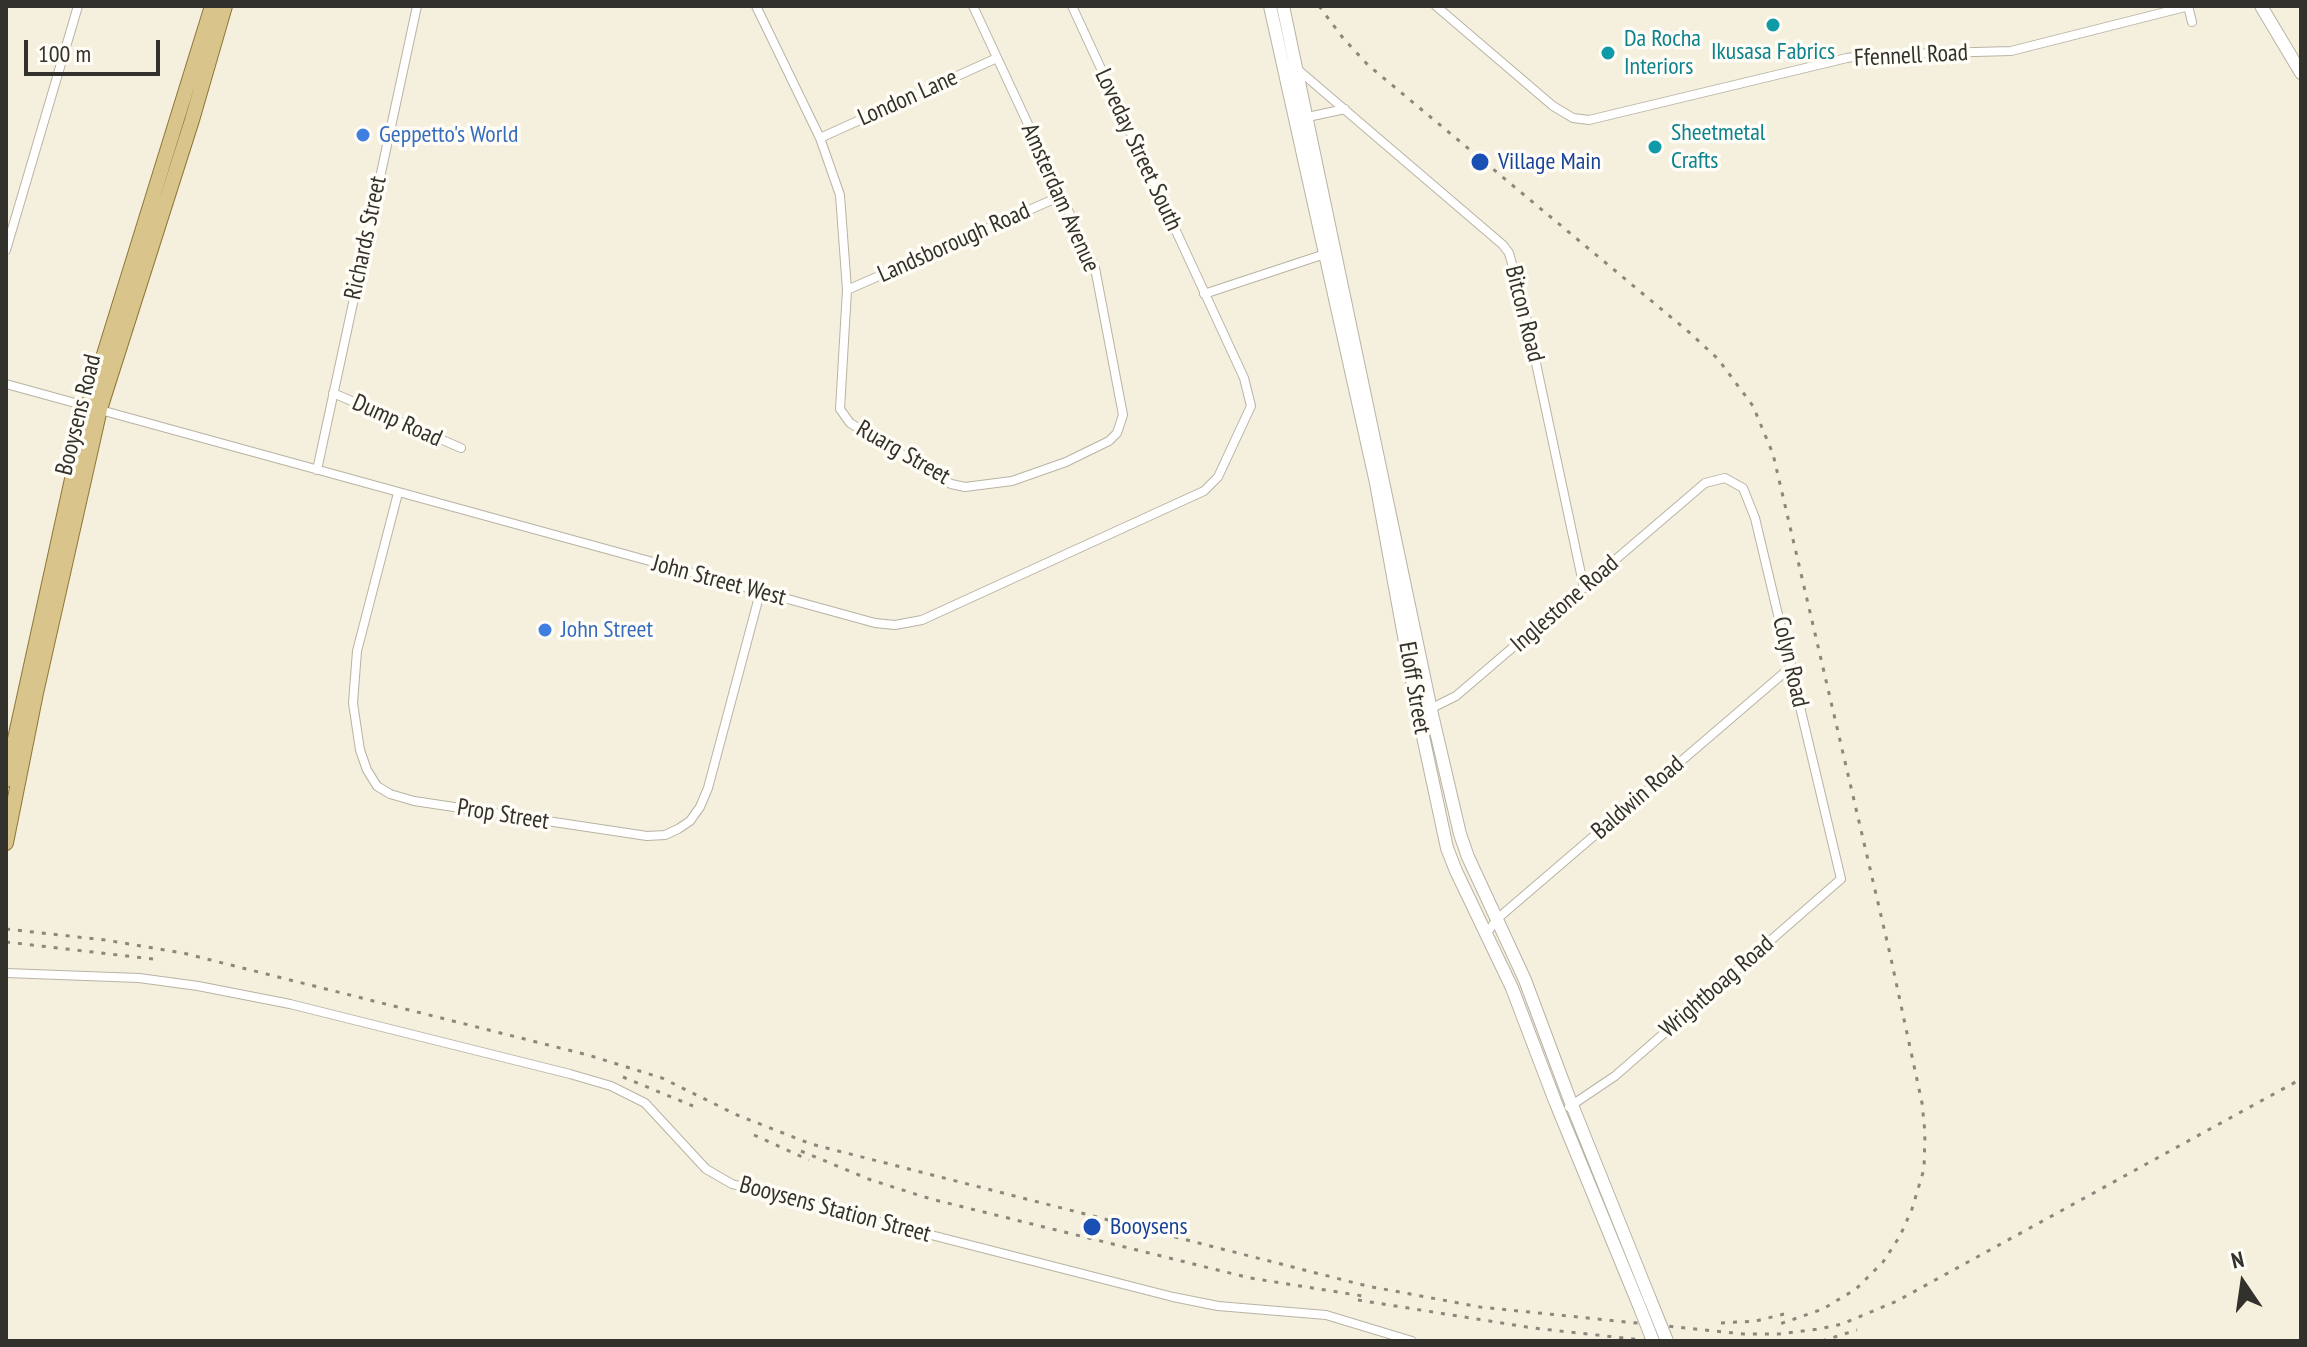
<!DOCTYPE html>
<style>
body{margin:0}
#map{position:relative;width:2307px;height:1347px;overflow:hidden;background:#f5efde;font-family:"PT Sans Narrow",sans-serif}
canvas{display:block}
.frame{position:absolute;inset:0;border:8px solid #33312b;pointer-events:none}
.north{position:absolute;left:2203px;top:1243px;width:80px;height:80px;-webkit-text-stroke:6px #fffdf6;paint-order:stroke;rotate:347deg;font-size:22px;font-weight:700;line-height:32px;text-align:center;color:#33312b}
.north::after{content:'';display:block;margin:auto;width:28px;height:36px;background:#33312b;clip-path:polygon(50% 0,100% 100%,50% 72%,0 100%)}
.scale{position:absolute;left:24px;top:40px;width:136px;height:36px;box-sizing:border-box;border:4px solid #33312b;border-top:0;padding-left:10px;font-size:24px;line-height:28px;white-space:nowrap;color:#33312b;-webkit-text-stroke:6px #fffdf6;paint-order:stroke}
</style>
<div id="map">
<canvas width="2307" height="1347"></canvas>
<div class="frame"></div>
<div class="north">N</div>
<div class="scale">100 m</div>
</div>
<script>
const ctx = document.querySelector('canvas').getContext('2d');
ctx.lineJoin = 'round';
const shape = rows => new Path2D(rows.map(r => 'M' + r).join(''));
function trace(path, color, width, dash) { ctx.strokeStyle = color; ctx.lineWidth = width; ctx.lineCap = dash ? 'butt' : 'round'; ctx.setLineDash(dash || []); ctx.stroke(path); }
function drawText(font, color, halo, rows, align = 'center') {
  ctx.font = font + ' "PT Sans Narrow",sans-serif'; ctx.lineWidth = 7; ctx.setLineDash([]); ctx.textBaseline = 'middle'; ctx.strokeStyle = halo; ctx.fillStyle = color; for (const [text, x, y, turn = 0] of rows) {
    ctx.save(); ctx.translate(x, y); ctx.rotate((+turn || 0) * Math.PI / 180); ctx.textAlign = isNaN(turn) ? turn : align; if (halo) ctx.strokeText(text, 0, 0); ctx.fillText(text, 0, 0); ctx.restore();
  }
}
const street = shape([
 [756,6,820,138,840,195,847,290,840,409,850,423,931,472,951,484,965,487,1012,481,1066,462,1109,441,1117,433,1123,415,1095,268,973,6],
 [1436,6,1553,106,1573,118,1589,120,1847,58,1867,55,2011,51,2189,6],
 [2188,6,2192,22],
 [1296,68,1503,245,1509,253,1524,307,1584,588],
 [1303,118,1345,109],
 [820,138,997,58],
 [6,250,78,6],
 [847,290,1061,196],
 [1204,294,1328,253],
 [6,384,875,623,895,625,922,620,1204,491,1218,477,1251,406,1244,378,1072,6],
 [333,393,461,448],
 [317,470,417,6],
 [398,493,357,651,353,703,360,750,367,770,377,786,390,794,414,801,647,836,665,835,678,829,690,821,700,807,708,788,760,593],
 [1426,711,1456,696,1705,483,1725,478,1743,488,1755,518,1841,879,1615,1076,1569,1107],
 [1487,933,1497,919,1792,666],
 [6,973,139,978,198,986,290,1004,570,1074,611,1086,645,1103,706,1169,732,1184,1173,1297,1218,1306,1326,1315,1412,1341]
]);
const secondary = shape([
 [1270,6,1376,483,1418,713,1447,848,1456,871,1512,988,1555,1101,1638,1303],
 [1283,6,1431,710,1460,834,1468,857,1525,980,1568,1095,1650,1299],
 [2261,6,2301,73]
]);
const primary = shape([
 [6,780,88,406,212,6],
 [6,843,36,693,100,409,192,120,225,6]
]);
trace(street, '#b8b3a3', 10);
trace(secondary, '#b8b3a3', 14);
trace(primary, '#8e7737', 16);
trace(street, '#fff', 8);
trace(secondary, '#fff', 12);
trace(primary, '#d9c48b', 14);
trace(shape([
 [1319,6,1343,38,1368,65,1690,333,1718,359,1753,406,1773,454,1890,954,1922,1103,1925,1133,1924,1169,1912,1209,1900,1236,1883,1262,1856,1289,1823,1309,1774,1326],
 [6,929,105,940,183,953,588,1055,662,1078,737,1115,811,1144,1367,1286,1480,1307,1744,1334,1778,1334,1819,1329,1842,1324,1897,1301,2301,1079],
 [6,942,153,959],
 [623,1077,693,1106],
 [754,1135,809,1160],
 [801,1151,871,1180,931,1199,1250,1278,1369,1297],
 [1358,1300,1533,1328,1651,1341],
 [1721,1323,1756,1321,1784,1314],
 [1822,1341,1857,1330]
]), '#8b877c', 3, [4, 8]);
const secondaryBridge = shape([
 [1650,1299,1667,1341],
 [1638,1303,1653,1341]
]);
trace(secondaryBridge, '#b8b3a3', 14, []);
trace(secondaryBridge, '#fff', 12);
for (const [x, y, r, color] of [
 [1773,25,8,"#0f9aa8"],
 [1608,53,8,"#0f9aa8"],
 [363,135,8,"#3f7fe0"],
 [1655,147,8,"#0f9aa8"],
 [1480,162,10,"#1a4fb4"],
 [545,630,8,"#3f7fe0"],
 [1092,1227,10,"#1a4fb4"]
]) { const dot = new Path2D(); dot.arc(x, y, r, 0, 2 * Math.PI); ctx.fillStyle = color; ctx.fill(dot); trace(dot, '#fffdf6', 3); }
drawText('24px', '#0d838f', '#fffdf6', [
 ["Da Rocha",1624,39],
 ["Interiors",1624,67],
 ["Ikusasa Fabrics",1773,52,"center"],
 ["Sheetmetal",1671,133],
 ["Crafts",1671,161]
], 'left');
drawText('24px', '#33312b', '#fffdf6', [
 ["Ffennell Road",1911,56,-3],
 ["London Lane",908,98,-24],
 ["Loveday Street South",1138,150,65],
 ["Amsterdam Avenue",1060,198,66],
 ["Richards Street",366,238,-78],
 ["Landsborough Road",954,243,-24],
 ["Bitcon Road",1524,314,76],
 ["Booysens Road",79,415,-76],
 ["Dump Road",397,421,24],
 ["Ruarg Street",903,453,30],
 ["John Street West",719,581,15],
 ["Inglestone Road",1565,604,-41],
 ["Colyn Road",1790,662,77],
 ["Eloff Street",1414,688,80],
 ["Baldwin Road",1638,798,-41],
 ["Prop Street",503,815,9],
 ["Wrightboag Road",1717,987,-41],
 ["Booysens Station Street",835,1210,15]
]);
drawText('24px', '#366cbe', '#fffdf6', [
 ["Geppetto's World",379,135],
 ["John Street",561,630]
], 'left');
drawText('24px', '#164399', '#fffdf6', [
 ["Village Main",1498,162],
 ["Booysens",1110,1227]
], 'left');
</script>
